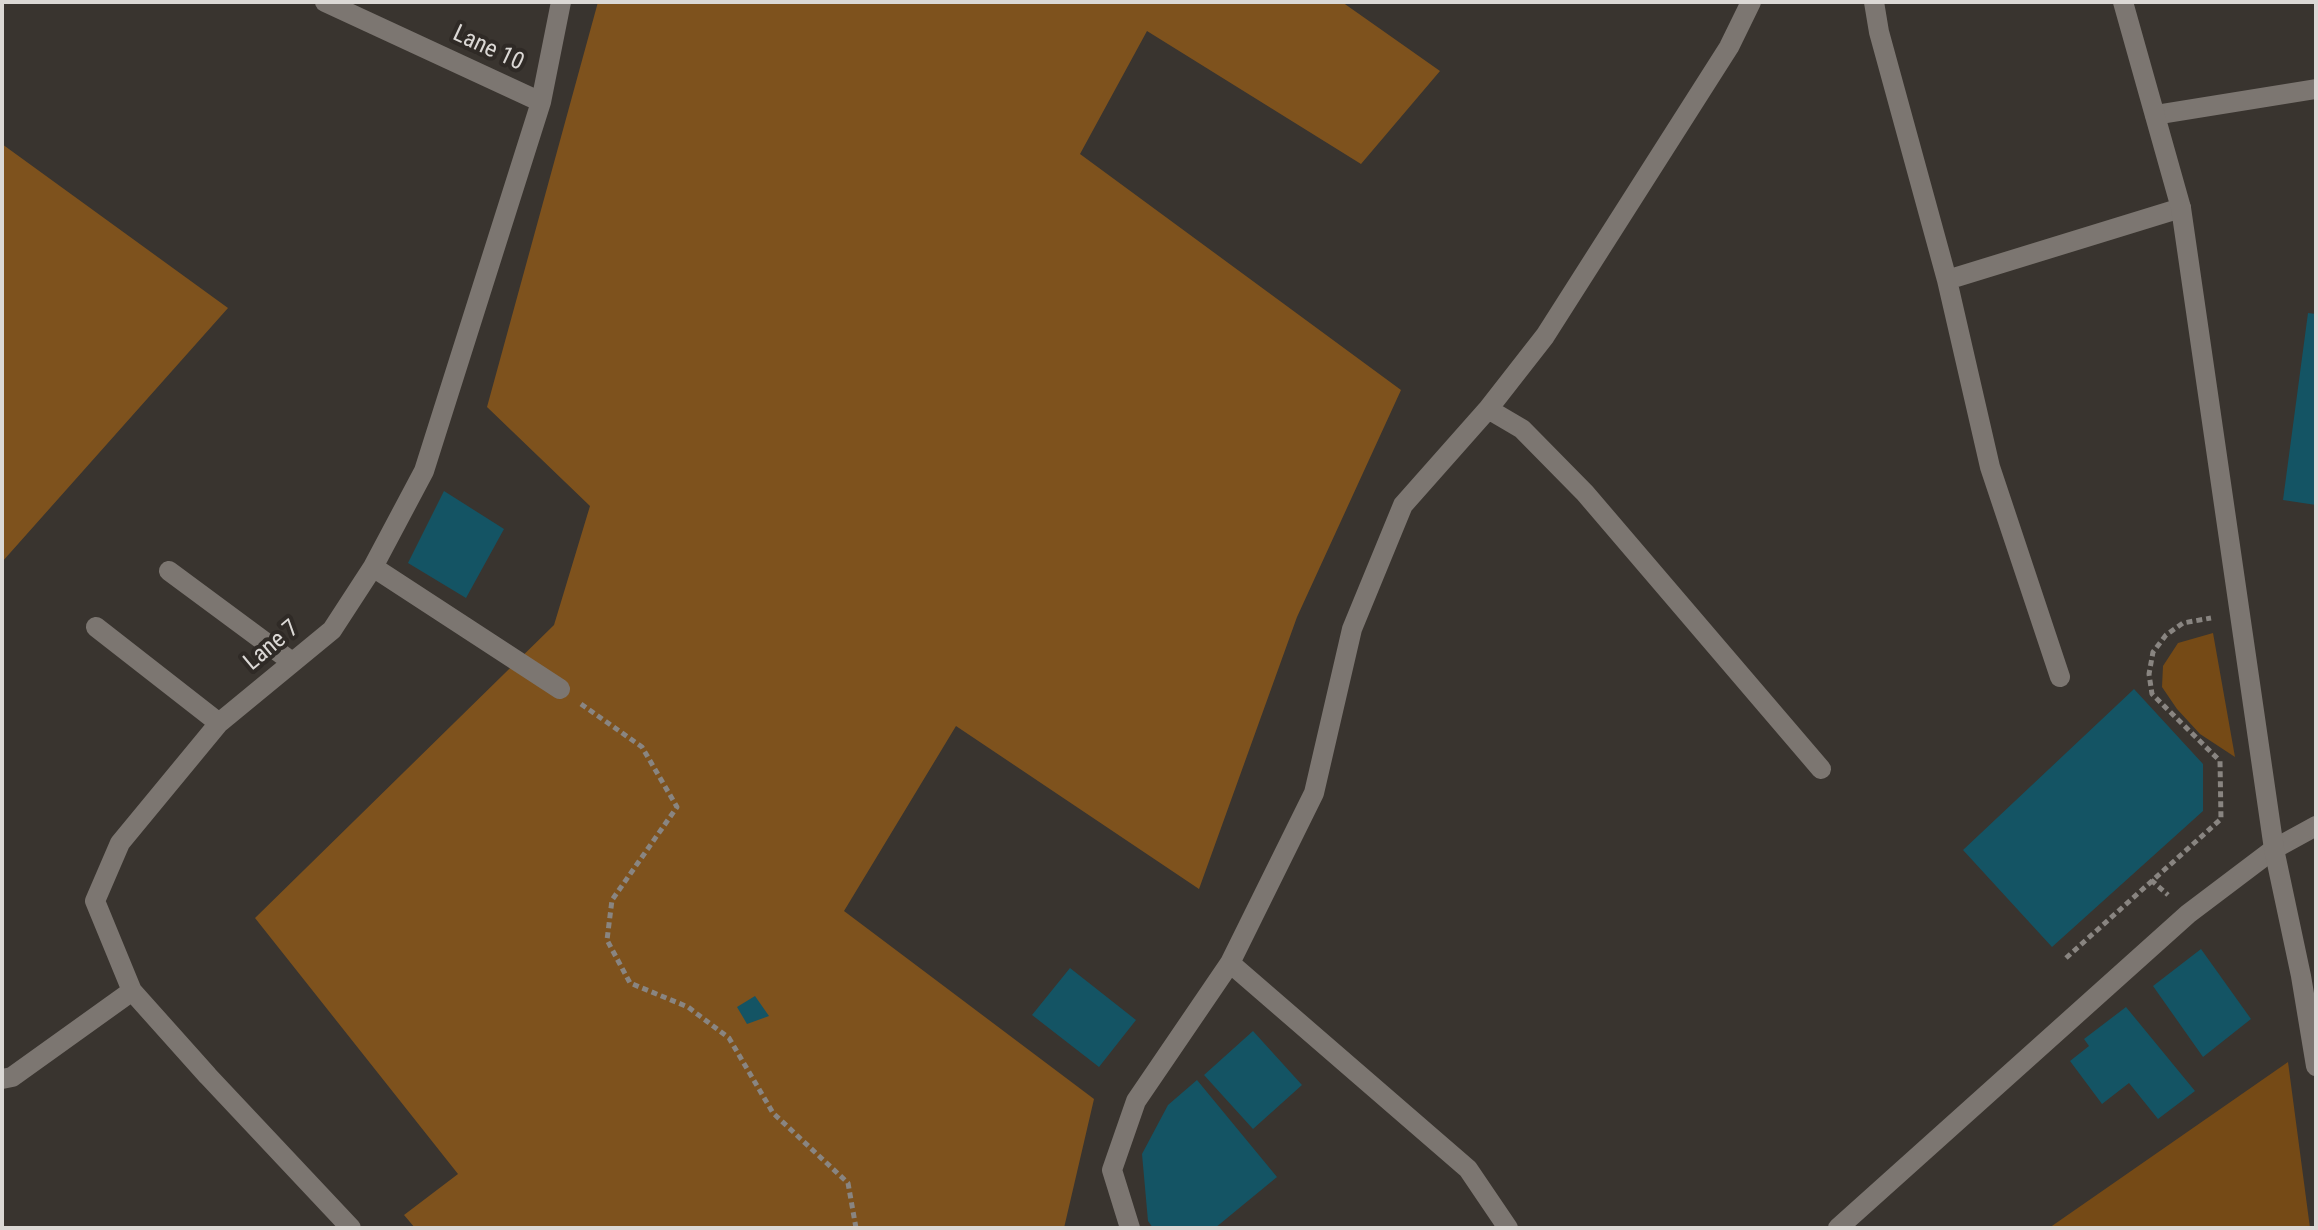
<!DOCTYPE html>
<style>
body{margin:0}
#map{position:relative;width:2318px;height:1230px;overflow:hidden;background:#39342f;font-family:"Roboto Condensed",sans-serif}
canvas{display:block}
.frame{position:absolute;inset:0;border:4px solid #dbd8d5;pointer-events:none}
</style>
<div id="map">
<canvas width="2318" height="1230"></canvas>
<div class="frame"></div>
</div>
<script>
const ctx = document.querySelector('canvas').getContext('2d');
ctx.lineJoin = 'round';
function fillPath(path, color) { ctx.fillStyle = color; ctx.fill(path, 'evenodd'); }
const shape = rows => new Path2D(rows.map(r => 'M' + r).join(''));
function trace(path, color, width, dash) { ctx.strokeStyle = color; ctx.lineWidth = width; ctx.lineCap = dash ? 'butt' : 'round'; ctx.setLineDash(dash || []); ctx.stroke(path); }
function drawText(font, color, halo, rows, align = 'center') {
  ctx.font = font + ' "Roboto Condensed",sans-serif'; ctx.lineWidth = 8; ctx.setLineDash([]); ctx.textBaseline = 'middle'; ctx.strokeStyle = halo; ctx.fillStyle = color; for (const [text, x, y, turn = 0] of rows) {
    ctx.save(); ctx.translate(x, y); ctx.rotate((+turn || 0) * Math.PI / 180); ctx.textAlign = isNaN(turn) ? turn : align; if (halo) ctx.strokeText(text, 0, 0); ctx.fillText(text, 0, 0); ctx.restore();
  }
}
fillPath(shape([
 [2213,633,2235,757,2200,734,2177,709,2162,687,2163,666,2178,643],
 [2288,1062,2310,1228,2049,1228]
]), '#754a16');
fillPath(shape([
 [598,2,1342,2,1440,71,1361,164,1147,31,1080,154,1401,390,1297,617,1199,889,956,726,844,911,1094,1099,1064,1228,415,1228,404,1215,458,1174,255,918,554,625,590,506,487,407],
 [2,144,228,308,2,562]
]), '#7e521d');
fillPath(shape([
 [2308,313,2316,314,2316,505,2283,500],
 [444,491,504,529,466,598,408,563],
 [2134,689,2203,764,2203,811,2052,947,1963,850],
 [2201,949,2251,1019,2203,1057,2153,986],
 [1070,968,1136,1020,1099,1067,1032,1015],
 [755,996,769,1016,747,1024,737,1007],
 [2126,1007,2195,1091,2158,1119,2129,1083,2102,1104,2070,1061,2089,1046,2084,1039],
 [1253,1031,1302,1085,1253,1129,1204,1075],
 [1197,1080,1277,1177,1215,1228,1153,1228,1148,1221,1142,1154,1168,1105]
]), '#145464');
trace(shape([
 [581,704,642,747,677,807,612,900,607,940,630,983,688,1007,729,1038,773,1113,848,1183,856,1228],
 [2151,880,2168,895],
 [2066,958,2221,819,2220,761,2152,694,2149,674,2153,652,2166,635,2183,623,2211,618]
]), '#898581', 5, [6, 4]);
trace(shape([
 [325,2,541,102],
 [1874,2,1879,32,1947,280,1990,467,2060,677],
 [2155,115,2316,89],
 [1947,280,2181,208],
 [1488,409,1522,429,1585,493,1821,769],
 [373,567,560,689],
 [169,571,292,662],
 [96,627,219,723],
 [1230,963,1468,1169,1508,1228],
 [2,1079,12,1077,132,991],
 [351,1228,208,1076,132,991,95,901,120,843,219,723,332,630,373,567,424,471,541,102,561,2],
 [1130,1228,1112,1170,1136,1101,1230,963,1314,793,1352,629,1403,505,1488,409,1545,336,1729,47,1751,2],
 [1838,1228,2188,914,2274,849,2316,826]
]), '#7c7671', 20);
trace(shape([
 [2123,2,2181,208,2274,849,2301,976,2316,1066]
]), '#7c7671', 20);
drawText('24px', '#dbd8d5', '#2f2a26', [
 ["Lane 10",488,49,25],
 ["Lane 7",272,646,-40]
]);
</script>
